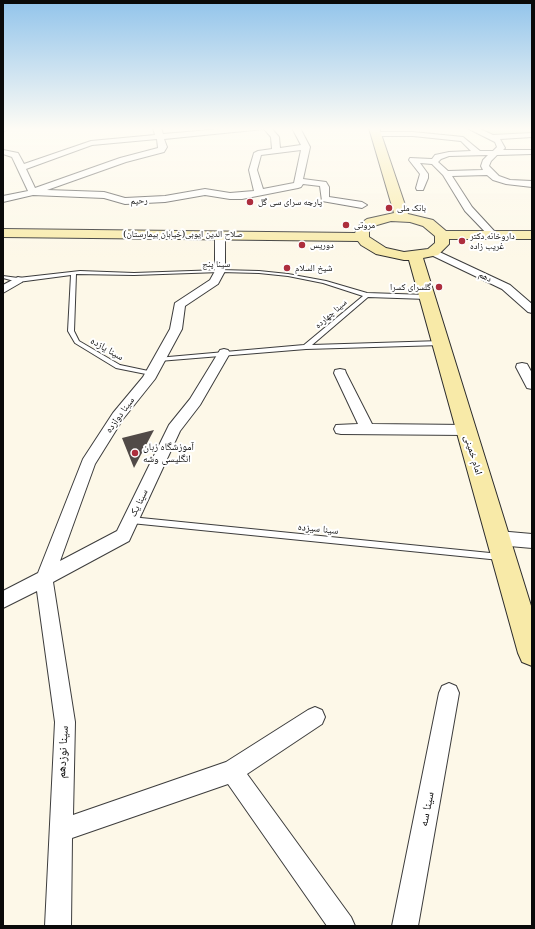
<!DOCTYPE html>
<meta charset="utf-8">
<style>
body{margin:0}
#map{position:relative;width:535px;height:929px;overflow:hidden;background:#fdf8e8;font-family:"Noto Serif",serif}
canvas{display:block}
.frame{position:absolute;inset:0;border:4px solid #0a0a0a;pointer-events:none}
</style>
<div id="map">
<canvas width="535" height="929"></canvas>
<div class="frame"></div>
</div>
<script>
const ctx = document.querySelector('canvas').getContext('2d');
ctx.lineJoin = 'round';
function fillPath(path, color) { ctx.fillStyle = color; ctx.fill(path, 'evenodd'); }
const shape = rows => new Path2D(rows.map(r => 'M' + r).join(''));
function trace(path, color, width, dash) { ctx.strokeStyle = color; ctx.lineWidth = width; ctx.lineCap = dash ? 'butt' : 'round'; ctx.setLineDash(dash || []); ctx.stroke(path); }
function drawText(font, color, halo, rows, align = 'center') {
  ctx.font = font + ' "Noto Serif","Noto Naskh Arabic",serif'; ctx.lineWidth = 4; ctx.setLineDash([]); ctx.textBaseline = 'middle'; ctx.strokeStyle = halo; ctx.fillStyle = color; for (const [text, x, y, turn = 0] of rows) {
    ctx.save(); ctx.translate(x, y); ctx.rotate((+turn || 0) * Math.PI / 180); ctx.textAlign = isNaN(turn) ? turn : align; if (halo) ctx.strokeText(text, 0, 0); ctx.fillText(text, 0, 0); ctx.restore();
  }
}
fillPath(shape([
 [478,128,532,128,532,133,496,135]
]), '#d1e4b6');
fillPath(shape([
 [154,430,134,468,122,438]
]), '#514a47');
const lane = shape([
 [220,270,259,271,288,274,326,281,367,293,427,295,430,297,427,299,368,297,312,345,441,341,444,343,441,345,306,349,159,361,156,359,157,358,304,345,363,296,323,283,288,276,259,273,220,272,134,275,76,274,74,331,79,341,120,365,153,372,154,373,153,374,151,375,116,368,75,343,68,331,71,275,18,282,3,278,3,276,18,278,80,271,134,273,220,270],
 [131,517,500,554,503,555,504,557,503,559,500,560,131,523,128,522,127,520,128,518,131,517]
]);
const street = shape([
 [3,128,10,128,3,132,3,128],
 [153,128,161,128,163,134,234,128,271,128,279,137,280,148,301,145,292,128,300,128,310,147,303,179,326,182,329,187,329,197,362,202,367,205,362,208,322,201,320,186,303,184,301,187,298,188,242,199,230,199,205,195,165,202,125,204,104,198,33,195,3,202,3,196,28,191,12,157,3,154,3,150,18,153,24,164,91,141,155,135,153,128],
 [264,129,271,137,272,149,258,151,254,153,249,170,254,191,230,193,205,189,165,196,125,198,104,192,47,190,126,162,164,152,167,147,164,139,264,129],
 [157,139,158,148,120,158,35,188,26,169,92,145,157,139],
 [301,150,294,183,263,189,257,170,261,155,301,150],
 [467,128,478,128,493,135,532,133,532,137,500,139,505,148,503,150,532,150,532,154,497,155,491,161,489,166,499,176,510,180,532,181,532,187,506,184,493,180,487,175,452,176,472,207,496,233,498,235,496,237,490,237,465,211,443,175,432,164,420,163,428,174,428,178,423,190,417,190,416,188,420,174,409,160,410,158,432,159,435,155,449,152,471,151,461,141,413,136,376,136,372,134,376,132,413,132,463,137,480,151,493,151,497,147,495,142,467,128],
 [488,155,483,160,481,166,483,170,448,171,438,162,441,159,449,156,488,155],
 [220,231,225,234,225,271,218,284,185,306,182,329,155,379,123,419,95,464,60,561,117,531,169,425,190,399,220,350,224,349,228,350,230,353,200,405,180,431,129,541,53,582,75,722,73,815,226,762,308,710,315,707,322,710,325,717,322,724,247,774,351,917,355,926,327,926,228,784,72,838,71,926,45,926,55,722,37,591,3,608,3,591,38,573,83,459,113,413,143,377,170,329,175,303,210,280,215,271,215,234,220,231],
 [433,249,510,285,532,304,532,313,528,312,502,289,429,254,428,252,429,250,433,249],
 [18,277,22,278,23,280,22,282,3,293,3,285,18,277],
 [522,363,527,364,532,373,532,389,527,388,516,367,517,364,522,363],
 [340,369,345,370,346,373,372,424,466,425,471,426,473,430,471,434,466,435,341,434,336,433,334,429,336,425,358,424,334,373,335,370,340,369],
 [498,531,532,534,532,548,498,545,492,543,490,538,492,533,498,531],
 [449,683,456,686,459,693,418,926,392,926,439,693,442,686,449,683]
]);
const secondary = shape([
 [369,128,379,128,408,214,433,220,446,231,532,231,532,239,449,239,449,244,438,255,423,258,532,609,532,666,522,662,518,653,409,260,404,260,376,254,361,245,358,241,3,237,3,229,355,233,361,223,367,219,394,213,369,128],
 [391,221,410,222,423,226,435,236,435,243,428,249,404,252,386,248,369,237,369,231,371,229,377,225,391,221]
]);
trace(lane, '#3d3d3d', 2);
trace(street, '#3d3d3d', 2);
trace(secondary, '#2c2c2c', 2);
fillPath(lane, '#fff');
fillPath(street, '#fff');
fillPath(secondary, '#f8eaa8');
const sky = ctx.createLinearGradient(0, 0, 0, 258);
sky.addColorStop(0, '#92c4eb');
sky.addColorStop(0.5, '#fefcf5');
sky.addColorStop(1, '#fefcf500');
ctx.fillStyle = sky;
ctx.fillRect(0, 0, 535, 258);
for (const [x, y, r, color] of [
 [250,202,4,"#ad2e3d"],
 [389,208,4,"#ad2e3d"],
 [346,225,4,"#ad2e3d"],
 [462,241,4,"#ad2e3d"],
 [302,245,4,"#ad2e3d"],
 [287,268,4,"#ad2e3d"],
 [439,287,4,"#ad2e3d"],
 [135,453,4,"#ad2e3d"]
]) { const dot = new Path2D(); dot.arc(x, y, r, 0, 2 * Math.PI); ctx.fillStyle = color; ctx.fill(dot); trace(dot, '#fff', 1.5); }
drawText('9px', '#0a0a0a', '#fff', [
 ["رحیم",139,201,-3],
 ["صلاح الدین ایوبی(خیابان بیمارستان)",183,234],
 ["سینا پنج",216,264],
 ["دهم",485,277,26],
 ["سینا چهارده",331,314,-41]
]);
drawText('9px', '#0a0a0a', '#fff', [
 ["پارچه سرای سی گل",258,202],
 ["بانک ملی",397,208],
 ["مروتی",354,225],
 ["داروخانه دکتر",470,236],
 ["غریب زاده",470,246],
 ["دوریس",310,245],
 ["شیخ السلام",295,268],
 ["گلسرای کسرا",431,287,"right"]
], 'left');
drawText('10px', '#0a0a0a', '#fff', [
 ["سینا یازده",107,349,30],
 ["سینا دوازده",120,415,-54],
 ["امام خمینی",473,455,73],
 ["سینا یک",139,503,-64],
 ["سینا سیزده",318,529,6]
]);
drawText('10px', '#0a0a0a', '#fff', [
 ["آموزشگاه زبان",143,447],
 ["انگلیسی وشه",143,459]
], 'left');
drawText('12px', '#0a0a0a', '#fff', [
 ["سینا نوزدهم",63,752,-87],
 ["سینا سه",427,809,-79]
]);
</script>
